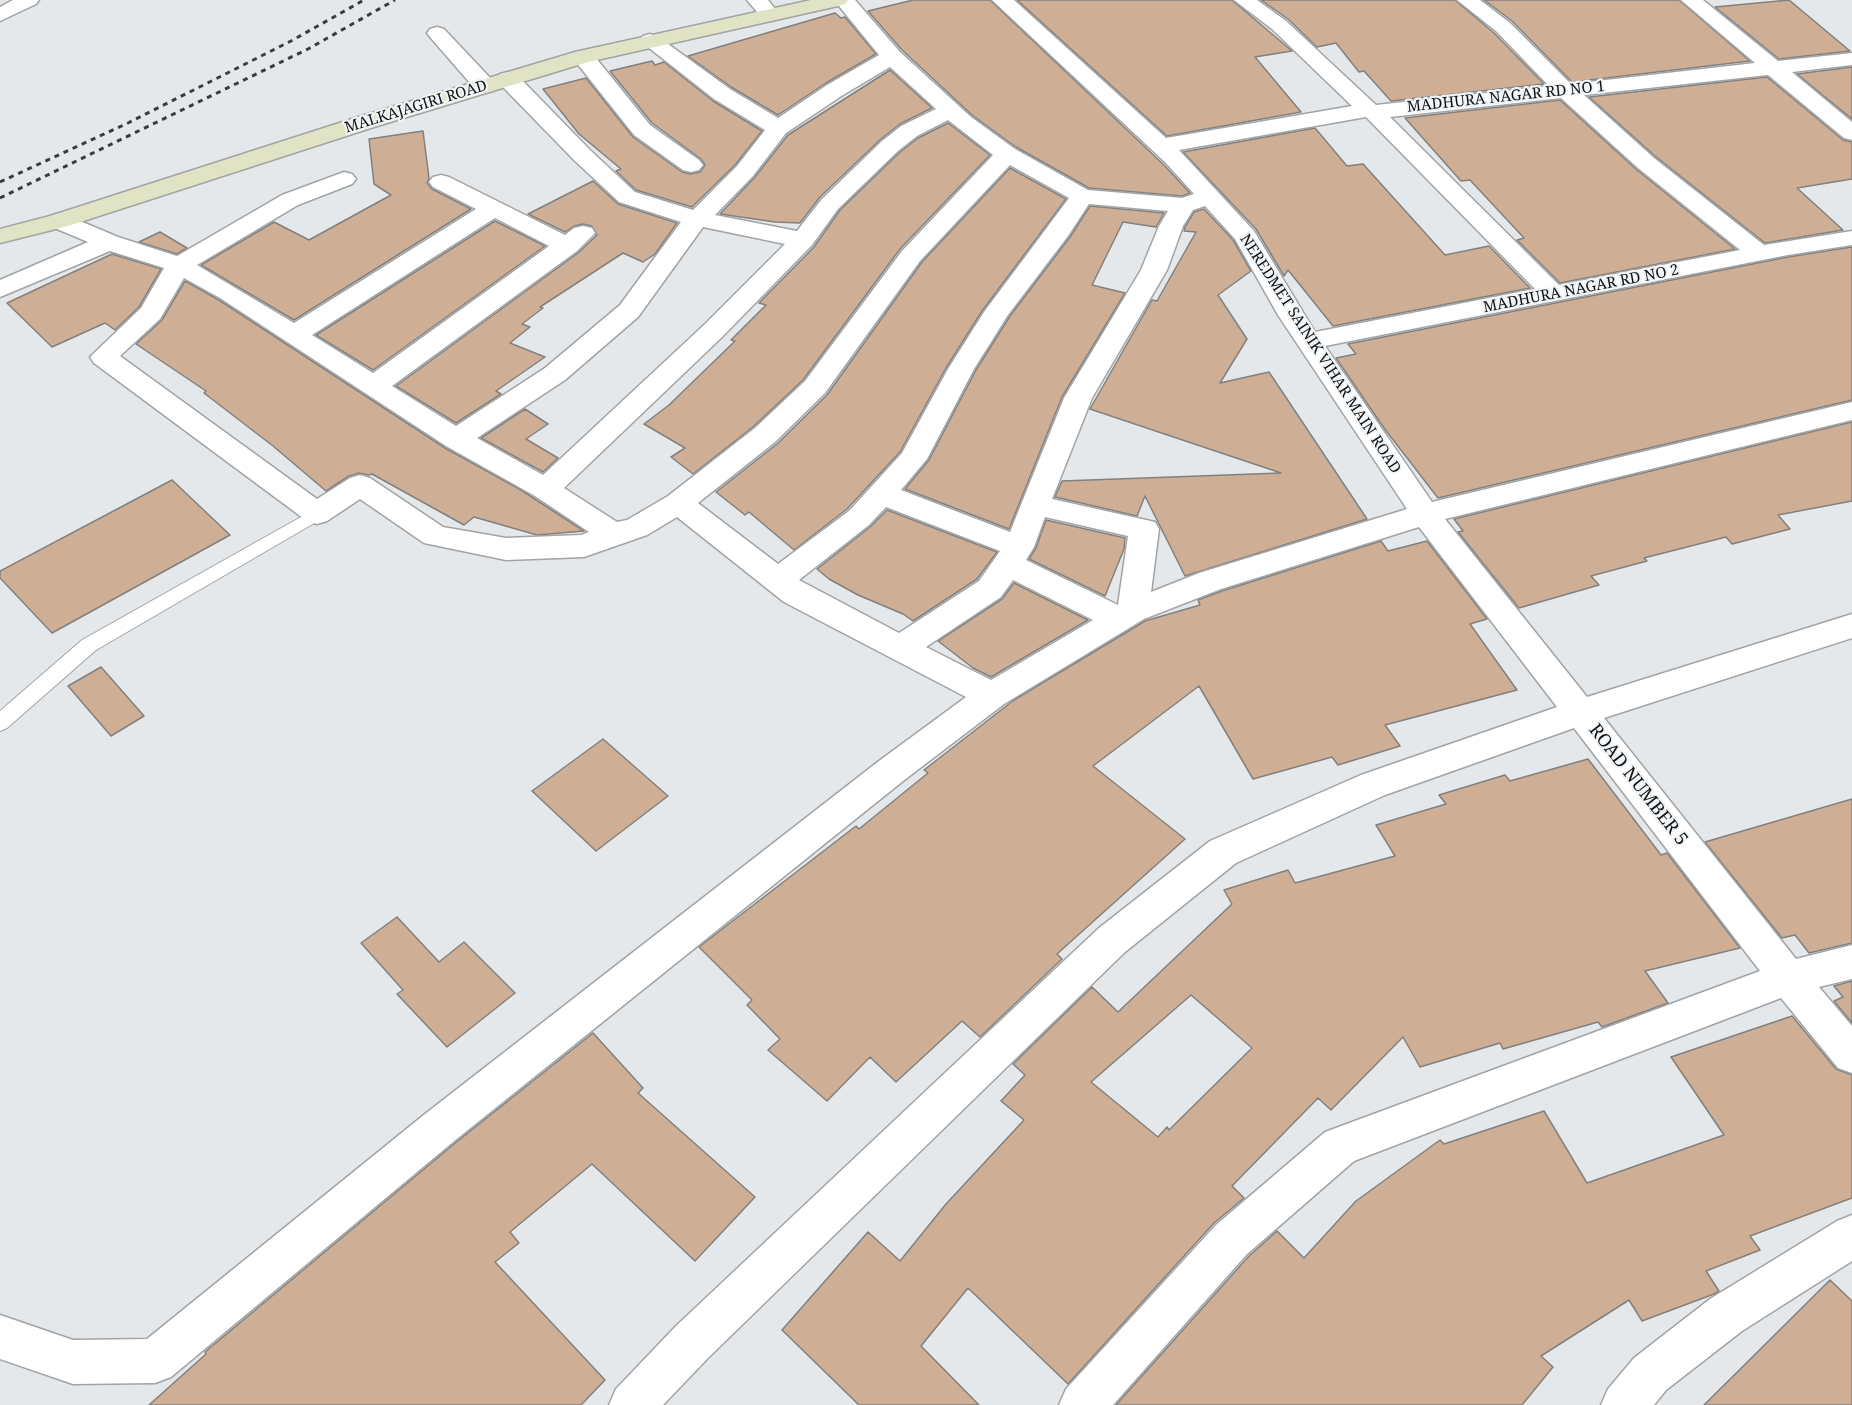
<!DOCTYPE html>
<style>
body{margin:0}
canvas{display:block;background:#e5e8ea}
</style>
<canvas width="1852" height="1405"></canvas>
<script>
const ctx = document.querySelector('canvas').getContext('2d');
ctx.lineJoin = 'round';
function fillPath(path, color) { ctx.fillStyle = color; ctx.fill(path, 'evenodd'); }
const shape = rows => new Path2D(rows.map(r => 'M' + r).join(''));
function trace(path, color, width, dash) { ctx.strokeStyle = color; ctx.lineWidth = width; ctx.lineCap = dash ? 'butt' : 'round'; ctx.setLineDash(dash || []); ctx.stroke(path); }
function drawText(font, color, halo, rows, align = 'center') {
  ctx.font = font + ' "Noto Serif",serif'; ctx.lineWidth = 4.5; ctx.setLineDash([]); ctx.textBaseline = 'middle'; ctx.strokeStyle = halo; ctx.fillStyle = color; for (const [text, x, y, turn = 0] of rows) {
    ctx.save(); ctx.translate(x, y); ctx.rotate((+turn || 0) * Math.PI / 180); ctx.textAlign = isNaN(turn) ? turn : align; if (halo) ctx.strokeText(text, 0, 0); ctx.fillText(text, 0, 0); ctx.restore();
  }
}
const building = shape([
 [913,0,990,0,1164,165,1190,193,1182,196,1089,188,1016,147,972,115,902,50,868,11,913,0],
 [1017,0,1232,0,1292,51,1255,57,1301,112,1167,136,1017,0],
 [1261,0,1455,0,1494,33,1544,84,1391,101,1364,71,1359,72,1336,43,1317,47,1288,19,1261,0],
 [1484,0,1679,0,1750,61,1572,82,1512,21,1484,0],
 [1789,0,1850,51,1779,59,1715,7,1789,0],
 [835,13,841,18,845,17,876,54,826,83,778,115,731,87,688,56,835,13],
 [652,61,655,65,664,62,713,101,762,131,735,165,692,207,636,190,616,171,621,169,579,134,543,89,586,78,633,137,682,172,690,174,700,172,705,165,701,159,652,123,610,71,652,61],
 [1852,67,1852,119,1797,74,1852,67],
 [890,70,932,108,900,124,881,139,820,197,800,223,775,222,720,214,755,177,788,135,890,70],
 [1767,77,1843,140,1852,142,1852,179,1797,188,1843,230,1765,243,1655,156,1589,97,1767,77],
 [1560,100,1637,170,1735,249,1560,283,1517,240,1524,238,1470,180,1461,181,1405,118,1560,100],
 [948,123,990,155,900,249,803,380,754,426,693,474,671,457,685,448,644,424,669,405,735,341,731,340,766,305,759,303,814,247,840,210,899,153,918,138,948,123],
 [1315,128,1347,166,1363,164,1445,255,1489,246,1530,288,1333,326,1288,270,1284,276,1256,229,1183,152,1315,128],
 [423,131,429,178,427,183,432,189,471,209,294,320,201,265,274,222,309,240,391,195,374,184,369,139,423,131],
 [1010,168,1066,199,982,311,946,368,900,452,847,509,794,550,749,512,745,515,716,492,777,444,827,395,922,262,1010,168],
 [593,181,618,204,677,223,655,254,643,262,623,253,540,307,543,308,522,324,530,327,510,343,545,357,496,391,501,394,456,423,396,386,578,253,597,235,592,226,583,224,574,226,565,232,528,214,593,181],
 [1090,206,1164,213,1156,227,1123,222,1092,285,1125,293,1062,397,1009,529,905,489,929,460,976,370,1010,316,1070,237,1090,206],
 [1204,209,1233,240,1251,271,1218,295,1247,339,1220,383,1269,372,1367,519,1185,576,1145,496,1137,516,1055,497,1062,481,1281,473,1090,409,1152,300,1157,301,1196,232,1184,231,1185,227,1194,212,1204,209],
 [495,221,545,246,373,370,316,335,495,221],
 [160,232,187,248,177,254,139,242,160,232],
 [1852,247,1852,400,1438,498,1384,428,1336,358,1356,354,1348,344,1788,257,1852,247],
 [112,254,161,269,139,307,115,330,105,323,52,347,7,303,112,254],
 [185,281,219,300,445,448,521,490,584,531,537,535,474,517,464,525,372,474,369,475,359,473,349,476,326,491,273,446,204,393,206,391,136,344,162,320,185,281],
 [525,409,548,424,526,439,558,458,543,472,481,438,525,409],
 [1852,422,1852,501,1778,515,1790,529,1732,544,1726,537,1644,558,1647,561,1591,576,1599,585,1519,608,1458,532,1463,531,1454,519,1852,422],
 [172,480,230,535,52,633,0,578,0,571,172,480],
 [887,510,997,552,977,579,913,621,903,614,858,595,829,579,817,569,870,527,887,510],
 [1046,520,1125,538,1124,549,1105,596,1029,559,1036,548,1046,520],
 [1381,541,1388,551,1427,541,1487,619,1470,624,1517,690,1385,725,1400,746,1338,765,1332,757,1253,779,1199,686,1093,766,1185,839,1057,954,1062,959,980,1037,962,1021,896,1082,870,1057,827,1101,768,1050,780,1039,747,1005,752,1000,699,947,856,826,859,829,928,773,924,770,1014,700,1145,621,1200,605,1198,600,1222,591,1381,541],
 [1014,583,1088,620,991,677,973,668,938,641,1002,599,1014,583],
 [101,667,144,716,111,736,68,686,101,667],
 [603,739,668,796,596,851,532,791,603,739],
 [1588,759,1661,855,1667,853,1740,948,1645,971,1668,1003,1602,1027,1598,1022,1503,1049,1500,1043,1420,1067,1403,1037,1331,1110,1318,1098,1232,1186,1244,1198,1214,1223,1068,1384,968,1288,921,1346,979,1405,859,1405,782,1330,868,1232,900,1261,946,1204,1024,1120,1001,1101,1025,1075,1013,1064,1092,987,1118,1012,1232,904,1224,890,1288,870,1295,883,1395,856,1376,825,1446,804,1439,795,1505,775,1510,781,1588,759],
 [1191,995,1252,1048,1169,1130,1167,1127,1158,1137,1091,1082,1191,995],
 [1852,799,1852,943,1809,953,1795,935,1782,938,1705,842,1852,799],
 [397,917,439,962,464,942,515,993,447,1047,397,994,403,990,361,943,397,917],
 [1852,981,1852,1023,1834,1001,1843,997,1834,986,1852,981],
 [1792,1016,1836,1069,1852,1075,1852,1198,1750,1236,1760,1250,1706,1271,1719,1291,1714,1294,1642,1321,1629,1300,1541,1356,1553,1367,1522,1405,1116,1405,1248,1257,1277,1231,1304,1258,1356,1201,1440,1140,1444,1144,1544,1111,1587,1183,1724,1135,1671,1057,1792,1016],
 [593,1033,643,1088,638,1093,755,1197,695,1261,592,1164,510,1232,519,1243,495,1262,605,1380,581,1405,149,1405,206,1354,205,1352,454,1144,593,1033],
 [1830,1280,1852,1301,1852,1405,1704,1405,1830,1280]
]);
fillPath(building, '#ceaf96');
trace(building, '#82807e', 1.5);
const lane = shape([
 [317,508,323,510,326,514,323,518,96,650,7,728,0,731,0,711,82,640,317,508]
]);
const street = shape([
 [13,0,39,0,36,4,0,21,0,7,13,0],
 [747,0,768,0,780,15,777,19,770,21,763,19,747,0],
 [834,0,855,0,900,52,971,117,1015,149,1088,190,1182,198,1194,194,1166,163,992,0,1014,0,1166,138,1352,106,1272,29,1234,0,1257,0,1286,21,1376,105,1549,86,1496,31,1457,0,1480,0,1510,23,1571,84,1755,63,1681,0,1703,0,1778,61,1852,53,1852,65,1792,72,1852,122,1852,140,1844,138,1768,75,1584,95,1654,158,1764,245,1852,231,1852,245,1788,255,1325,346,1432,502,1852,402,1852,420,1445,519,1587,697,1852,614,1852,638,1604,718,1796,959,1852,945,1852,979,1819,987,1852,1026,1852,1073,1838,1068,1781,998,1354,1161,1246,1255,1113,1405,1059,1405,1066,1389,1216,1225,1325,1132,1760,971,1574,728,1385,795,1236,863,1125,952,708,1358,663,1405,609,1405,616,1389,676,1326,1099,928,1210,841,1361,775,1557,707,1419,527,1221,589,1144,619,1004,704,903,781,453,1142,171,1377,155,1383,73,1384,0,1359,0,1315,73,1340,147,1339,425,1114,879,761,966,697,784,602,677,517,647,535,584,557,506,560,424,543,360,499,327,521,317,524,307,521,94,363,90,357,141,308,164,268,110,251,0,297,0,280,88,242,50,226,47,221,50,216,59,214,68,216,118,237,177,256,282,195,344,172,352,174,356,179,352,184,298,205,197,265,294,323,476,209,433,187,429,182,433,177,441,175,449,177,565,235,574,228,583,226,592,228,595,233,577,251,392,386,456,426,545,368,620,305,681,222,619,202,574,160,500,84,497,79,500,74,508,72,516,74,590,150,635,192,693,210,737,166,765,130,714,99,639,40,643,36,650,34,657,36,730,89,778,118,827,85,879,55,834,0],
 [890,67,936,109,901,126,882,141,822,199,797,231,715,215,753,176,786,133,843,95,890,67],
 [1561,98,1638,168,1740,250,1559,285,1390,117,1561,98],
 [1366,117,1535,289,1315,332,1254,231,1179,150,1366,117],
 [948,120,993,155,902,251,805,381,755,428,668,496,627,520,617,522,564,488,722,337,812,245,838,209,898,151,917,136,948,120],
 [1010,165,1069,198,984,312,948,369,902,453,849,511,778,564,698,503,775,442,825,393,920,261,1010,165],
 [1089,204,1168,211,1159,226,1141,270,1064,398,1010,532,901,490,927,459,974,369,1008,315,1068,236,1089,204],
 [1205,206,1235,239,1278,315,1407,509,1199,573,1151,592,1159,529,1155,522,1052,499,1092,398,1167,270,1183,226,1193,210,1205,206],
 [495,218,549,246,373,373,312,335,495,218],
 [703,227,785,244,704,325,543,475,477,438,565,380,638,317,703,227],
 [184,278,220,298,446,446,535,496,589,532,581,535,506,538,443,527,370,478,360,475,350,478,317,499,120,356,160,319,184,278],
 [886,507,1000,551,979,581,899,633,799,580,869,525,886,507],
 [1045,517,1128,536,1118,605,1026,560,1034,547,1045,517],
 [1013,580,1093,620,991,680,926,647,1001,597,1013,580],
 [437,27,444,29,493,81,496,86,493,91,485,93,477,91,430,37,427,33,430,29,437,27],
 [583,51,591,52,650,125,699,160,703,165,699,170,691,172,683,170,634,135,572,57,575,52,583,51],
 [1852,1215,1852,1261,1742,1331,1666,1390,1654,1405,1601,1405,1608,1389,1634,1358,1710,1299,1837,1221,1852,1215]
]);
const secondary = shape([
 [811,0,848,0,845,4,838,6,588,62,374,127,68,226,0,243,0,229,50,216,358,117,575,52,811,0]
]);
trace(lane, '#a1a3a5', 2);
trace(street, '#a1a3a5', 3);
trace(secondary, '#a1a3a5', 3);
fillPath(lane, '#fff');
fillPath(street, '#fff');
fillPath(secondary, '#e1e4c4');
trace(shape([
 [0,182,128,123,291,41,364,0],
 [0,198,308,49,395,0]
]), '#3a3c3d', 3, [5, 5]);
drawText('15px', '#111213', '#f2f5f7', [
 ["MADHURA NAGAR RD NO 1",1506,97,-6],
 ["MALKAJAGIRI ROAD",416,107,-17],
 ["MADHURA NAGAR RD NO 2",1581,289,-11],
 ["NEREDMET SAINIK VIHAR MAIN ROAD",1320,354,57]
]);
drawText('18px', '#111213', '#f2f5f7', [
 ["ROAD NUMBER 5",1638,785,52]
]);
</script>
